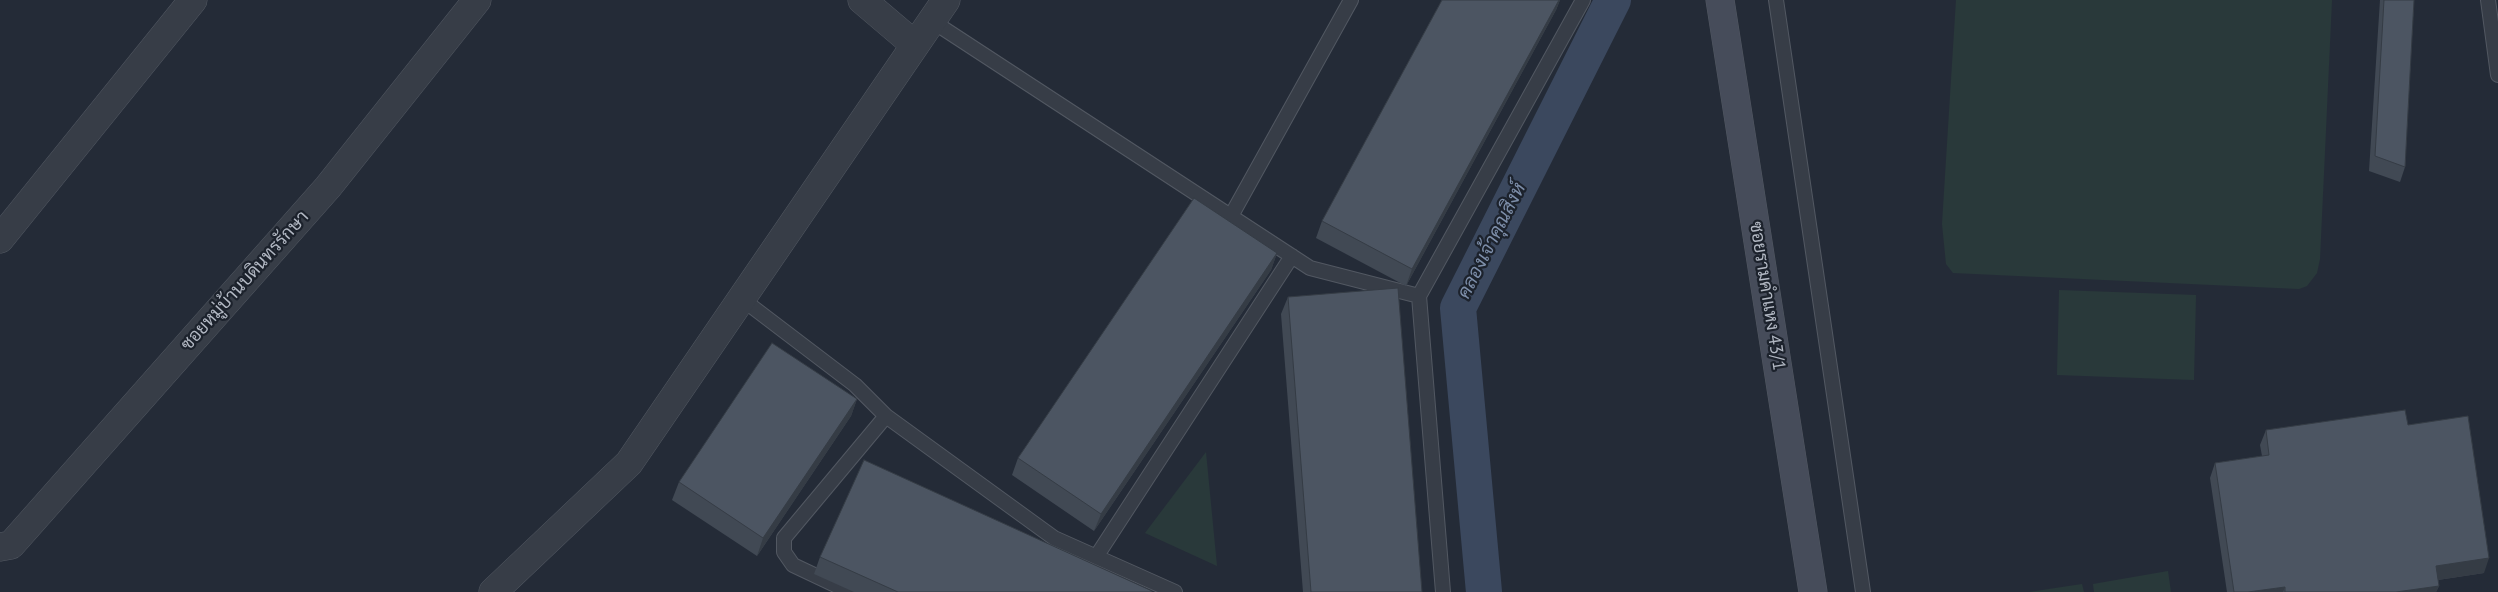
<!DOCTYPE html>
<meta charset="utf-8">
<style>
body{margin:0}
canvas{display:block;background:#242b37}
</style>
<canvas width="2498" height="592"></canvas>
<script>
const ctx = document.querySelector('canvas').getContext('2d');
ctx.lineJoin = 'round';
function fillPath(path, color) { ctx.fillStyle = color; ctx.fill(path, 'evenodd'); }
const shape = rows => new Path2D(rows.map(r => 'M' + r).join(''));
function trace(path, color, width, dash) { ctx.strokeStyle = color; ctx.lineWidth = width; ctx.lineCap = dash ? 'butt' : 'round'; ctx.setLineDash(dash || []); ctx.stroke(path); }
function drawText(font, color, halo, rows, align = 'center') {
  ctx.font = font + ' "PT Sans",Sarabun,sans-serif'; ctx.lineWidth = 4.5; ctx.setLineDash([]); ctx.textBaseline = 'middle'; ctx.strokeStyle = halo; ctx.fillStyle = color; for (const [text, x, y, turn = 0] of rows) {
    ctx.save(); ctx.translate(x, y); ctx.rotate((+turn || 0) * Math.PI / 180); ctx.textAlign = isNaN(turn) ? turn : align; if (halo) ctx.strokeText(text, 0, 0); ctx.fillText(text, 0, 0); ctx.restore();
  }
}
fillPath(shape([
 [1956,0,2332,0,2320,259,2317,273,2307,286,2299,289,1953,273,1946,264,1942,224],
 [2059,290,2196,295,2194,380,2057,375],
 [1206,452,1217,566,1145,533],
 [2168,571,2171,592,2094,592,2093,584],
 [2082,584,2084,592,2029,592]
]), '#29393a');
trace(shape([
 [1484,592,1458,308,1613,0]
]), '#3b485e', 36);
const lane = shape([
 [1776,0,1863,592],
 [2488,0,2498,75],
 [932,21,1310,268,1419,296],
 [1231,216,1351,0],
 [742,299,855,385,886,416,1054,538,1175,592],
 [1096,557,1292,256],
 [850,592,793,565,784,552,784,538,886,416],
 [1443,592,1419,296,1583,0]
]);
const street = shape([
 [862,0,915,45],
 [0,239,193,0],
 [0,547,11,545,328,187,477,0],
 [493,592,629,463,946,0]
]);
const secondary = shape([
 [1720,0,1813,592]
]);
trace(lane, '#525862', 16);
trace(street, '#525862', 29);
trace(secondary, '#525862', 29);
trace(lane, '#373d47', 14);
trace(street, '#373d47', 28);
trace(secondary, '#464c5a', 28);
fillPath(shape([
 [1442,0,1560,0,1556,10,1406,286,1316,238,1322,221],
 [2380,0,2414,0,2405,167,2400,182,2369,171],
 [1277,253,1271,270,1094,531,1012,475,1018,458],
 [1288,297,1422,592,1303,592,1281,314],
 [857,399,851,416,757,556,672,500,679,482],
 [2408,425,2484,573,2438,580,2439,586,2436,592,2227,592,2210,478,2215,463,2262,456,2260,445,2266,430],
 [820,557,1152,592,854,592,814,574]
]), '#414954');
fillPath(shape([
 [1559,0,1560,0,1556,10,1406,286,1412,269],
 [1277,253,1271,270,1094,531,1101,514],
 [857,399,851,416,757,556,763,538],
 [2489,558,2484,573,2431,581,2436,566],
 [2439,586,2436,592,2396,592],
 [2285,587,2283,592,2248,592]
]), '#353c45');
const building = shape([
 [1442,0,1559,0,1412,269,1322,221,1442,0],
 [2384,0,2414,0,2405,167,2375,156,2384,0],
 [1194,198,1277,253,1101,514,1018,458,1194,198],
 [1398,288,1422,592,1311,592,1288,297,1398,288],
 [772,343,857,399,763,538,679,482,772,343],
 [2405,410,2408,425,2468,416,2489,558,2436,566,2439,586,2396,592,2285,592,2285,587,2248,592,2234,592,2215,463,2269,455,2266,430,2405,410],
 [864,460,1152,591,1152,592,898,592,820,557,864,460]
]);
fillPath(building, '#4c5562');
trace(building, '#353c45', 1);
drawText('18px', '#b2b8c3', '#1c222c', [
 ["ซอยหมู่บ้านบดินทรรักษา",245,281,-48],
 ["ซอยรามคำแหง 43/1",1767,296,81]
]);
drawText('italic 19px', '#7d8ea9', '#1c222c', [
 ["คลองเจ้าคุณสิงห์",1492,241,-63]
]);
</script>
